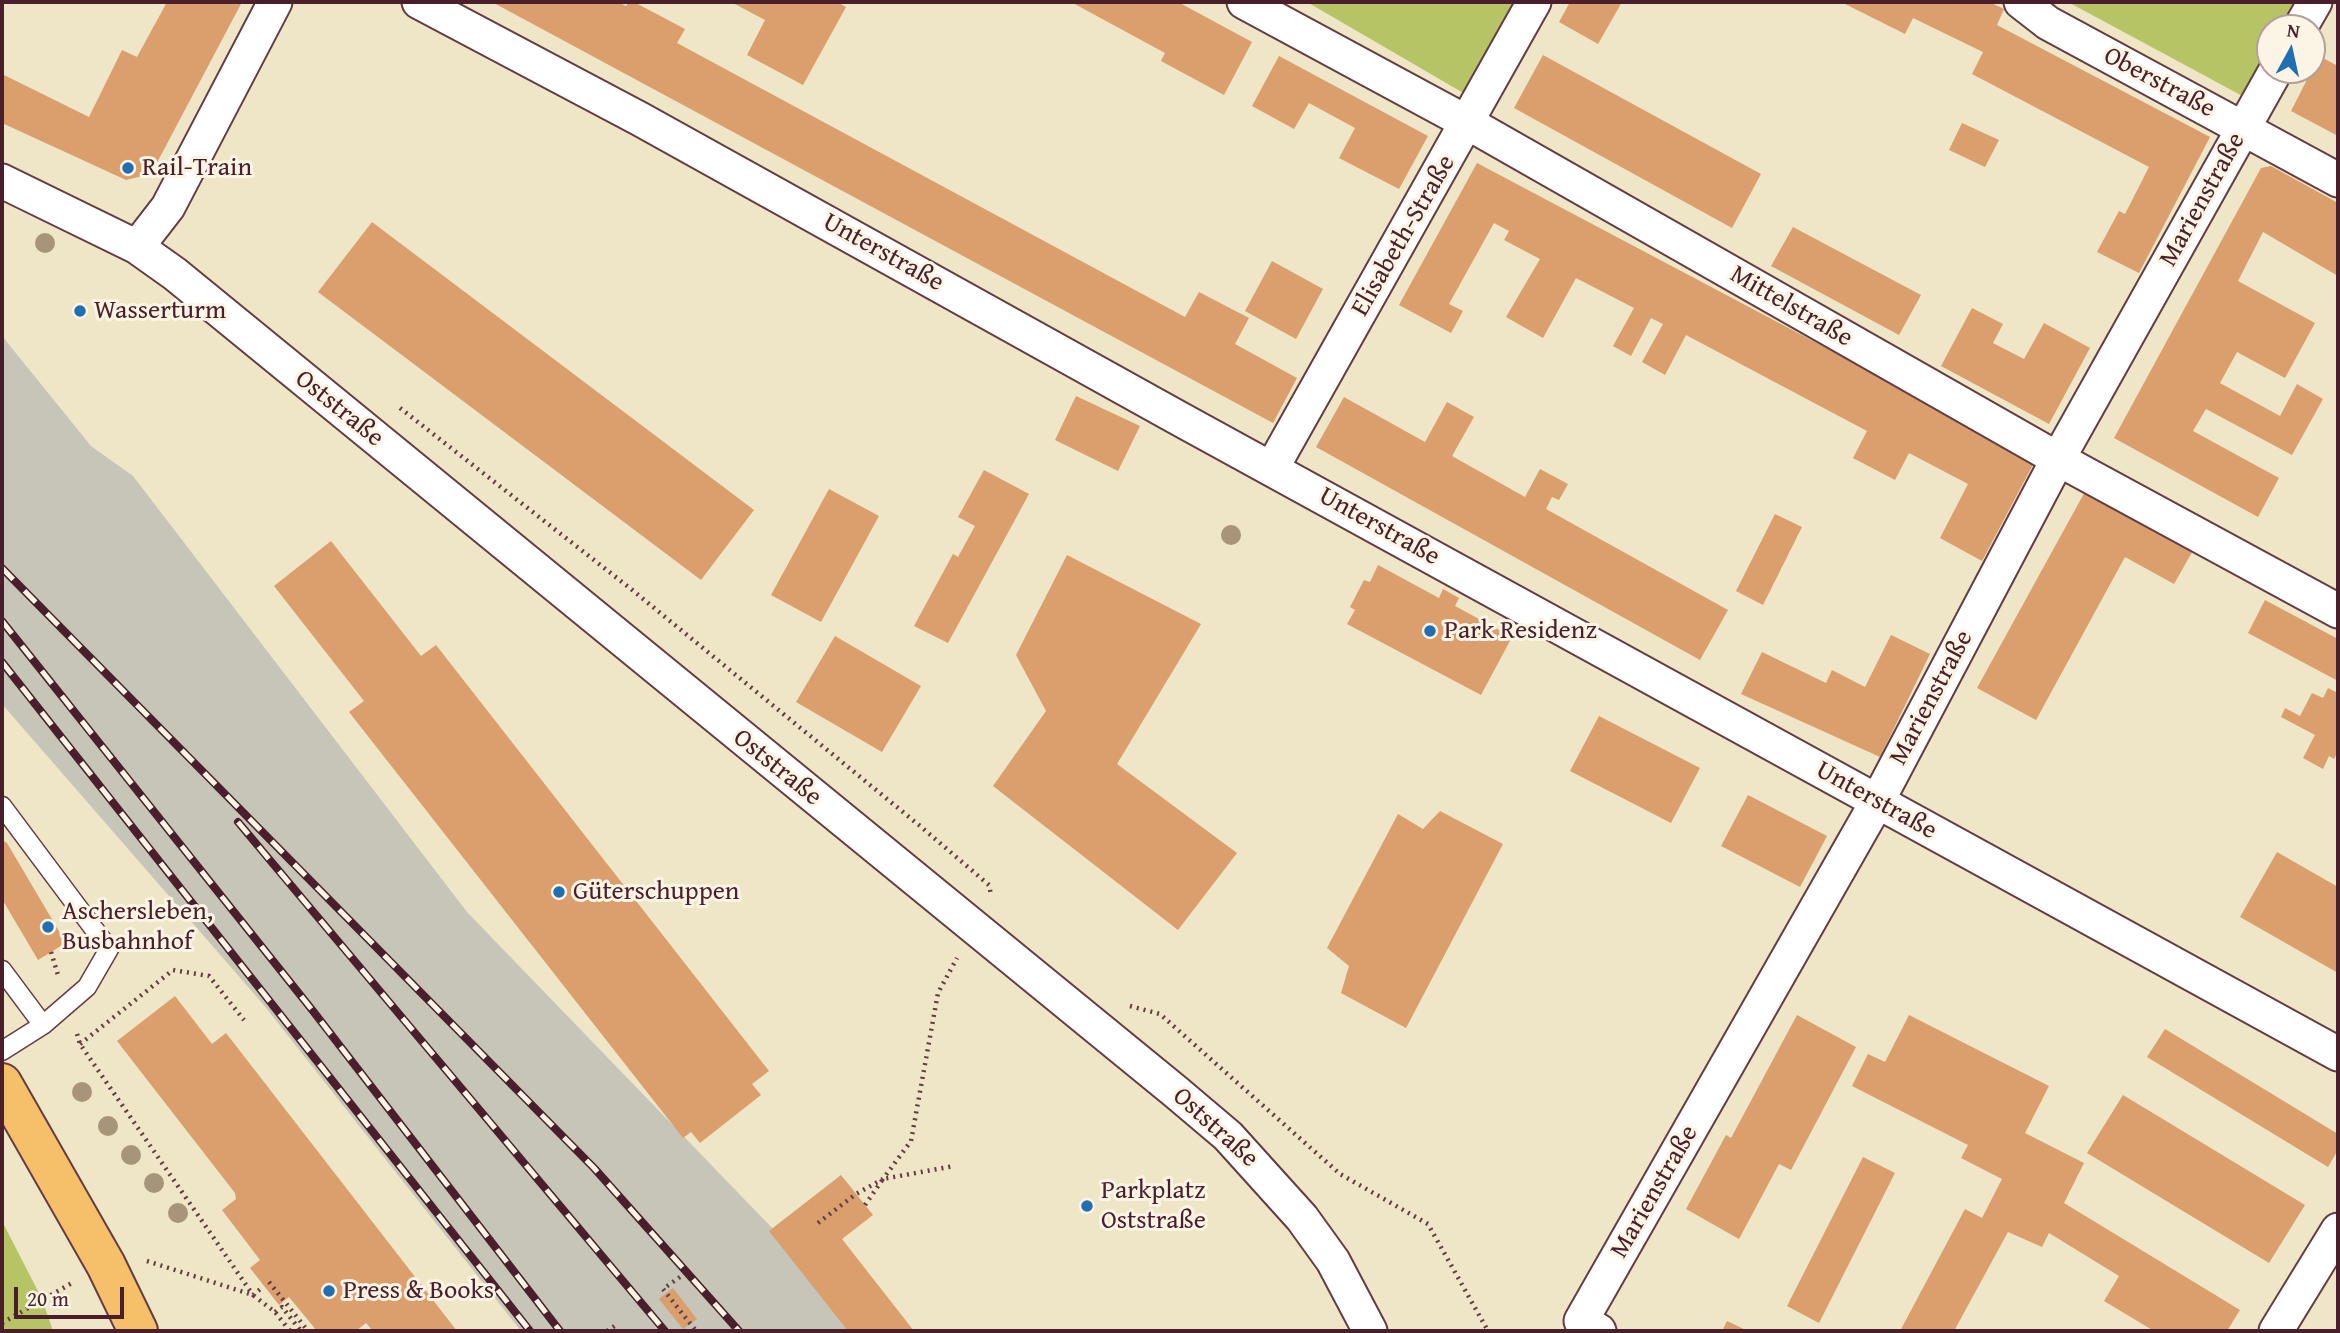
<!DOCTYPE html>
<meta charset="utf-8">
<style>
body{margin:0}
#map{position:relative;width:2340px;height:1333px;overflow:hidden;background:#efe5c7;font-family:"Gentium Book Plus",serif}
canvas{display:block}
.frame{position:absolute;inset:0;border:4px solid #4a1f2b;pointer-events:none}
.north{position:absolute;left:2256px;top:14px;width:70px;height:70px;box-sizing:border-box;background:#fcf5e5;border:2px solid #b59f9b;border-radius:50%;rotate:8deg;font-size:19px;font-weight:700;line-height:28px;text-align:center;color:#4a1f2b}
.north::after{content:'';display:block;margin:auto;width:24px;height:32px;background:#1f6fb2;clip-path:polygon(50% 0,100% 100%,50% 72%,0 100%)}
.scale{position:absolute;left:14px;top:1287px;width:110px;height:32px;box-sizing:border-box;border:4px solid #4a1f2b;border-top:0;padding-left:9px;font-size:21px;line-height:24px;white-space:nowrap;color:#4a1f2b;-webkit-text-stroke:5px #fcf5e5;paint-order:stroke}
</style>
<div id="map">
<canvas width="2340" height="1333"></canvas>
<div class="frame"></div>
<div class="north">N</div>
<div class="scale">20 m</div>
</div>
<script>
const ctx = document.querySelector('canvas').getContext('2d');
ctx.lineJoin = 'round';
function fillPath(path, color) { ctx.fillStyle = color; ctx.fill(path, 'evenodd'); }
const shape = rows => new Path2D(rows.map(r => 'M' + r).join(''));
function trace(path, color, width, dash) { ctx.strokeStyle = color; ctx.lineWidth = width; ctx.lineCap = dash ? 'butt' : 'round'; ctx.setLineDash(dash || []); ctx.stroke(path); }
function drawText(font, color, halo, rows, align = 'center') {
  ctx.font = font + ' "Gentium Book Plus",serif'; ctx.lineWidth = 6; ctx.setLineDash([]); ctx.textBaseline = 'middle'; ctx.strokeStyle = halo; ctx.fillStyle = color; for (const [text, x, y, turn = 0] of rows) {
    ctx.save(); ctx.translate(x, y); ctx.rotate((+turn || 0) * Math.PI / 180); ctx.textAlign = isNaN(turn) ? turn : align; if (halo) ctx.strokeText(text, 0, 0); ctx.fillText(text, 0, 0); ctx.restore();
  }
}
fillPath(shape([
 [2,336,91,446,133,476,467,912,775,1231,854,1331,521,1331,263,1004,2,704]
]), '#c6c5b8');
fillPath(shape([
 [1307,2,1518,2,1472,98],
 [2068,2,2301,2,2287,28,2270,28,2270,59,2248,99],
 [2,1221,42,1299,53,1331,2,1331]
]), '#b6c466');
fillPath(shape([
 [167,2,242,2,151,174,126,180,2,123,2,74,89,117,122,50,137,57],
 [492,2,618,2,626,6,629,2,634,2,685,29,677,43,1185,317,1199,292,1249,318,1235,344,1297,378,1273,423],
 [731,2,837,2,846,7,803,85,747,55,765,20],
 [1071,2,1178,2,1252,42,1224,95,1161,61,1165,53],
 [1570,2,1622,2,1598,44,1559,22],
 [1841,2,1989,2,2004,9,1997,25,2210,137,2139,273,2097,252,2119,211,2125,214,2149,167,1972,74,1983,52,1913,18,1905,34],
 [1543,55,1761,174,1732,228,1514,108],
 [1279,56,1428,136,1399,189,1339,158,1355,128,1309,103,1294,129,1252,106],
 [2319,56,2338,66,2338,136,2291,111],
 [1962,123,1999,140,1985,167,1949,150],
 [1477,163,2036,459,1982,561,1940,538,1968,484,1909,453,1895,480,1853,458,1867,431,1686,335,1665,375,1642,362,1663,324,1651,318,1631,356,1613,346,1634,308,1576,278,1543,338,1506,317,1540,259,1504,240,1509,231,1494,223,1449,304,1463,311,1451,333,1399,305],
 [2271,166,2338,203,2338,276,2263,232,2238,281,2315,323,2285,378,2237,352,2220,383,2280,416,2297,384,2323,399,2292,455,2206,409,2193,431,2279,478,2258,517,2114,438,2261,168],
 [372,222,754,510,701,580,318,292],
 [1793,227,1921,295,1899,335,1771,266],
 [1272,261,1323,289,1296,339,1245,311],
 [1972,308,2003,324,1993,343,2024,359,2044,323,2090,348,2049,424,1941,366],
 [1076,396,1140,426,1118,471,1055,440],
 [1344,397,1425,442,1447,402,1474,417,1452,456,1525,497,1540,469,1568,484,1559,500,1552,497,1546,509,1728,610,1700,660,1316,447],
 [984,470,1029,494,948,643,914,626,953,554,958,557,975,526,958,517],
 [2087,488,2195,547,2174,584,2125,557,2036,720,1977,688],
 [829,489,879,516,821,622,771,595],
 [1775,514,1802,527,1763,605,1736,591],
 [331,541,421,656,436,645,769,1071,752,1084,761,1095,700,1143,691,1132,683,1138,349,712,364,701,274,586],
 [1067,555,1201,624,1117,764,1237,853,1178,930,993,786,1046,711,1016,655],
 [1378,565,1439,598,1443,589,1459,598,1455,606,1512,637,1481,695,1347,624,1355,610,1350,607,1364,580,1370,582],
 [2265,600,2338,639,2338,681,2248,633],
 [1891,635,1930,654,1880,757,1741,694,1762,652,1826,683,1832,670,1865,687],
 [835,636,921,686,882,752,796,702],
 [2328,688,2338,693,2338,751,2334,759,2329,756,2323,769,2303,758,2315,735,2281,717,2285,708,2300,716,2312,693,2323,698],
 [1599,716,1700,768,1671,823,1570,771],
 [1748,795,1827,836,1800,887,1721,846],
 [1440,811,1503,844,1406,1028,1341,993,1349,966,1327,948,1398,814,1423,829],
 [2,840,7,843,66,943,38,960,2,899],
 [2277,852,2338,887,2338,973,2240,917],
 [175,996,212,1044,226,1033,457,1331,373,1331,366,1323,356,1331,317,1331,289,1297,279,1305,250,1268,260,1260,222,1210,236,1199,235,1193,117,1041],
 [1797,1015,1856,1047,1791,1170,1779,1164,1739,1239,1686,1209,1726,1135,1731,1138],
 [1909,1015,2049,1086,2025,1133,2084,1163,2064,1203,2240,1310,2227,1331,2154,1331,2104,1301,2119,1276,2049,1233,2042,1247,2008,1232,1954,1331,1900,1331,1965,1209,1982,1218,2002,1179,1961,1158,1968,1145,1852,1086,1868,1054,1885,1062],
 [2165,1029,2338,1134,2338,1150,2328,1167,2147,1057],
 [2123,1095,2305,1205,2269,1263,2087,1153],
 [1863,1157,1895,1173,1819,1323,1787,1306],
 [841,1175,873,1215,842,1239,914,1331,848,1331,769,1231],
 [673,1288,697,1319,683,1329,659,1299],
 [1727,1321,1748,1331,1722,1331]
]), '#da9f6d');
const service = shape([
 [2,806,109,949,87,987,43,1025,2,1051],
 [2,970,43,1025]
]);
const minor = shape([
 [419,2,640,119,1180,419,2338,1054],
 [1244,2,1468,123,2058,459,2338,611],
 [2021,2,2048,23,2338,180],
 [2300,28,2315,2],
 [2,181,137,247,175,274,1176,1092,1228,1136,1302,1218,1333,1261,1370,1331],
 [137,247,168,207,275,2],
 [1272,468,1534,2],
 [1599,1331,1581,1321,1877,802,2058,459,2276,70],
 [2276,1331,2338,1230]
]);
const primary = shape([
 [2,1083,106,1265,138,1331]
]);
trace(service, '#633d42', 21);
trace(minor, '#633d42', 37);
trace(primary, '#633d42', 42);
trace(shape([
 [400,408,631,589,920,826,989,885,991,895],
 [51,952,58,975],
 [1130,1006,1160,1014,1340,1174,1428,1224,1488,1331],
 [77,1034,80,1044,253,1295,263,1287],
 [80,1044,173,970,209,976,244,1020],
 [865,1205,883,1179,954,1166],
 [818,1223,856,1194,883,1179,911,1141,938,993,957,958],
 [147,1261,253,1295,275,1312,290,1331],
 [680,1277,663,1289,696,1331],
 [269,1282,308,1331],
 [275,1312,282,1307,301,1331],
 [2,1323,72,1283],
 [607,1331,616,1325]
]), '#633d42', 4.5, [2, 5]);
trace(service, '#fff', 18);
trace(minor, '#fff', 33);
trace(primary, '#f6c06b', 38);
const rail = shape([
 [2,568,594,1168,739,1331],
 [2,621,313,1011,560,1331],
 [2,662,530,1331],
 [238,822,665,1331]
]);
trace(rail, '#4a1f2b', 8);
trace(rail, '#fcf5e5', 5, [16]);
ctx.fillStyle = '#a6947b';
for (const [x, y] of [
 [45,243],
 [1231,535],
 [82,1092],
 [108,1126],
 [131,1155],
 [154,1183],
 [178,1213]
]) { ctx.beginPath(); ctx.arc(x, y, 10, 0, 2 * Math.PI); ctx.fill(); }
for (const [x, y, r, color] of [
 [128,168,7,"#1f6fb2"],
 [80,311,7,"#1f6fb2"],
 [1430,631,7,"#1f6fb2"],
 [559,892,7,"#1f6fb2"],
 [48,927,7,"#1f6fb2"],
 [1087,1206,7,"#1f6fb2"],
 [329,1291,7,"#1f6fb2"]
]) { const dot = new Path2D(); dot.arc(x, y, r, 0, 2 * Math.PI); ctx.fillStyle = color; ctx.fill(dot); trace(dot, '#fcf5e5', 2.5); }
drawText('26px', '#4a1f2b', '#fcf5e5', [
 ["Oberstraße",2159,83,28],
 ["Marienstraße",2203,200,-61],
 ["Elisabeth-Straße",1404,236,-60],
 ["Unterstraße",883,253,29],
 ["Mittelstraße",1791,307,30],
 ["Oststraße",339,409,39],
 ["Unterstraße",1379,527,29],
 ["Marienstraße",1932,698,-62],
 ["Oststraße",777,768,39],
 ["Unterstraße",1876,801,29],
 ["Oststraße",1215,1128,42],
 ["Marienstraße",1655,1192,-60]
]);
drawText('26px', '#4a1f2b', '#fcf5e5', [
 ["Rail-Train",142,168],
 ["Wasserturm",94,311],
 ["Park Residenz",1444,631],
 ["Güterschuppen",573,892],
 ["Aschersleben,",62,912],
 ["Busbahnhof",62,942],
 ["Parkplatz",1101,1191],
 ["Oststraße",1101,1221],
 ["Press & Books",343,1291]
], 'left');
</script>
